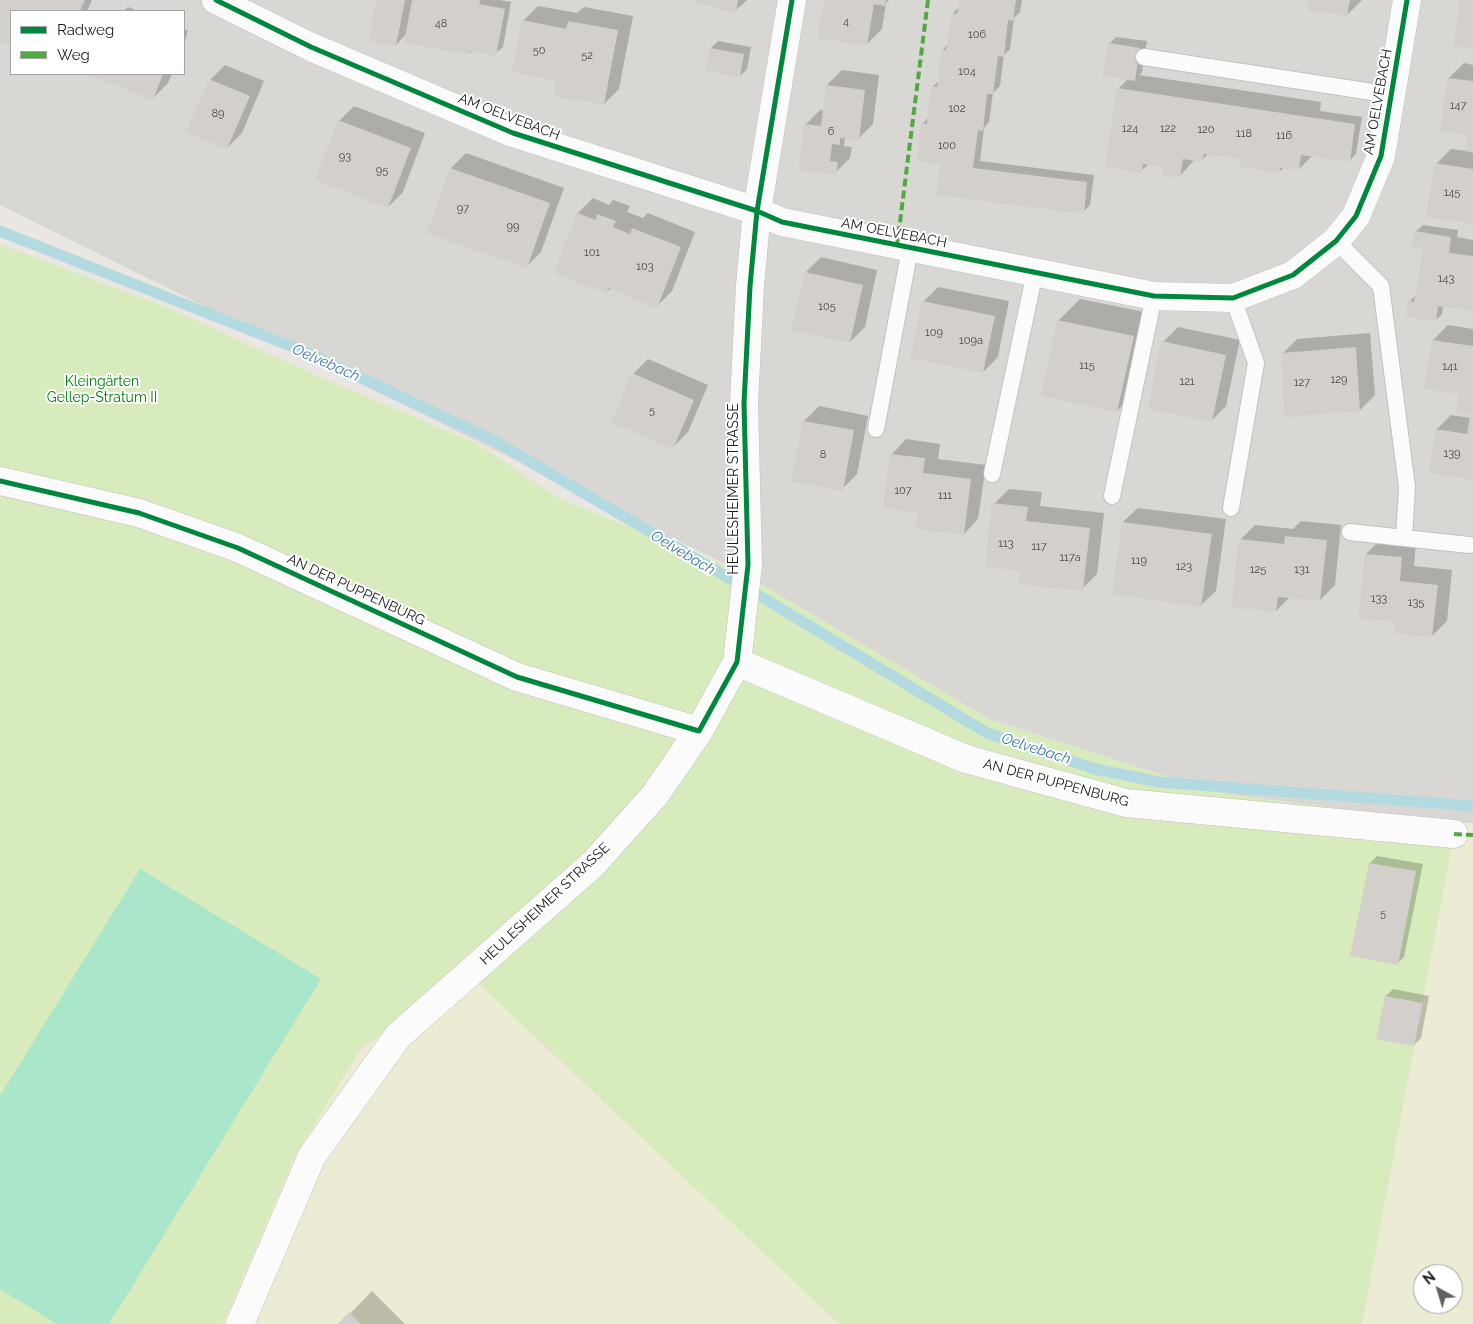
<!DOCTYPE html>
<meta charset="utf-8">
<style>
body{margin:0}
#map{position:relative;width:1473px;height:1324px;overflow:hidden;background:#eae7e2;font-family:Raleway,sans-serif}
canvas{display:block}
.legend{position:absolute;left:10px;top:10px;width:175px;height:65px;box-sizing:border-box;background:#fff;border:1px solid #a4a4a4;margin:0;padding:6px 9px;list-style:none;font-size:15px;color:#1b1b1b}
.legend li{display:flex;align-items:center;gap:10px;height:25px}
.legend b{width:25px;border:1px solid #a4a4a4}
.north{position:absolute;left:1413px;top:1264px;width:50px;height:50px;box-sizing:border-box;background:#fff;border:1px solid #a4a4a4;border-radius:50%;rotate:321deg;font-size:14px;font-weight:700;line-height:20px;text-align:center;color:#1b1b1b}
.north::after{content:'';display:block;margin:auto;width:18px;height:22px;background:#636261;clip-path:polygon(50% 0,100% 100%,50% 72%,0 100%)}
</style>
<div id="map">
<canvas width="1473" height="1324"></canvas>
<ul class="legend">
<li><b style="height:6px;background:#00873e"></b>Radweg</li>
<li><b style="height:6px;background:#52a943"></b>Weg</li>
</ul>
<div class="north">N</div>
</div>
<script>
const ctx = document.querySelector('canvas').getContext('2d');
ctx.lineJoin = 'round';
function fillPath(path, color) { ctx.fillStyle = color; ctx.fill(path, 'evenodd'); }
const shape = rows => new Path2D(rows.map(r => 'M' + r).join(''));
function trace(path, color, width, dash) { ctx.strokeStyle = color; ctx.lineWidth = width; ctx.lineCap = dash ? 'butt' : 'round'; ctx.setLineDash(dash || []); ctx.stroke(path); }
function drawText(font, color, halo, rows, align = 'center') {
  ctx.font = font + ' Raleway,sans-serif'; ctx.lineWidth = 4; ctx.setLineDash([]); ctx.textBaseline = 'middle'; ctx.strokeStyle = halo; ctx.fillStyle = color; for (const [text, x, y, turn = 0] of rows) {
    ctx.save(); ctx.translate(x, y); ctx.rotate((+turn || 0) * Math.PI / 180); ctx.textAlign = isNaN(turn) ? turn : align; if (halo) ctx.strokeText(text, 0, 0); ctx.fillText(text, 0, 0); ctx.restore();
  }
}
fillPath(shape([
 [0,0,1473,0,1473,823,1456,824,1219,793,991,720,737,570,0,205],
 [11,11,184,11,184,74,11,74]
]), '#d9d7d4');
fillPath(shape([
 [1473,823,1473,1324,1362,1324,1456,824],
 [1423,1274,1453,1274,1453,1304,1423,1304],
 [461,967,839,1324,223,1324,295,1156,359,1052]
]), '#ecebd4');
fillPath(shape([
 [0,244,166,307,311,373,478,444,558,498,737,570,991,720,1219,793,1456,824,1362,1324,839,1324,461,967,359,1052,295,1156,223,1324,0,1324]
]), '#d8ebbd');
fillPath(shape([
 [140,869,321,979,109,1324,57,1324,0,1289,0,1096]
]), '#aae6c9');
fillPath(shape([
 [0,0,92,0,87,11,11,11,11,43,0,39],
 [378,0,500,0,511,2,503,47,495,54,473,50,469,54,407,33,396,45],
 [696,0,747,0,735,11],
 [825,0,889,0,886,3,882,29,867,44],
 [960,0,1022,0,1020,12,1014,18,1010,49,1004,55,1000,86,993,93,989,122,984,128,980,161,1094,175,1090,205,1083,212,942,163,922,124,929,117,932,87,939,81,943,50,948,44,953,13,959,7],
 [1310,0,1362,0,1347,15],
 [538,6,577,13,584,7,633,16,619,89,604,104,558,80,523,21],
 [128,7,138,11,124,11],
 [184,29,188,31,184,43],
 [1116,37,1147,41,1142,72,1139,75,1321,102,1320,111,1362,117,1356,154,1349,161,1312,156,1299,169,1284,167,1279,172,1243,158,1209,153,1202,160,1195,159,1179,177,1166,166,1149,164,1141,171,1118,89,1129,78,1109,44],
 [718,41,751,47,747,69,740,76,711,48],
 [1464,63,1473,65,1473,223,1436,164,1451,149,1466,151,1469,136,1449,78],
 [225,65,264,81,242,133,227,148,210,80],
 [842,70,879,75,873,124,858,139,845,138,844,146,852,147,850,158,835,173,805,125,820,110,824,111,827,85],
 [93,74,172,74,168,83,153,98],
 [354,106,425,133,403,192,388,207,339,121],
 [466,153,564,188,541,252,526,267,428,232,451,168],
 [593,198,609,205,613,200,630,206,627,212,643,218,648,213,695,232,672,291,657,306,611,288,606,292,555,272,578,213],
 [1423,225,1458,230,1457,237,1473,240,1473,310,1443,305,1442,314,1435,321,1409,302,1417,294,1424,250,1415,232],
 [821,257,877,270,865,327,850,342,806,272],
 [938,287,1009,301,998,357,983,372,923,302],
 [1080,299,1155,314,1139,388,1117,411,1058,321],
 [1448,325,1473,329,1473,478,1436,430,1451,415,1471,418,1472,414,1433,340],
 [1178,327,1240,340,1226,406,1211,421,1163,342],
 [1370,333,1375,395,1360,410,1287,415,1282,354,1297,339],
 [648,359,708,385,688,432,673,447,633,374],
 [819,406,868,416,857,474,842,489,804,421],
 [906,439,940,444,938,459,986,465,978,519,964,534,920,512,885,507,892,454],
 [1009,489,1042,492,1040,506,1104,513,1097,574,1082,589,994,504],
 [1138,508,1226,519,1216,591,1201,605,1123,522],
 [1301,521,1341,525,1335,585,1320,600,1290,597,1276,611,1240,540,1255,525,1293,529],
 [1381,539,1416,543,1414,566,1452,570,1447,621,1432,636,1396,620,1366,554],
 [1377,856,1423,864,1404,957,1397,964,1352,955,1370,863],
 [1393,989,1429,996,1421,1038,1414,1045,1386,996],
 [372,1291,405,1324,340,1324]
]), '#0003');
trace(shape([
 [0,231,308,353,493,440,770,602,987,733,1095,769,1159,782,1473,806]
]), '#b3dae1', 11);
fillPath(shape([
 [0,0,85,0,80,11,11,11,11,45,0,40],
 [376,0,405,0,396,46,369,41],
 [412,0,480,0,479,4,505,9,496,56,470,51,469,55,404,43],
 [695,0,738,0,736,13,694,2],
 [824,0,886,0,885,6,874,4,867,46,818,38],
 [959,0,1016,0,1013,21,1008,20,1004,57,998,56,993,94,987,94,983,131,978,130,973,168,1087,182,1084,214,936,195,940,164,917,161,921,123,927,124,931,86,937,87,942,50,946,50,952,13,957,14],
 [1309,0,1350,0,1347,16,1308,10],
 [1460,0,1473,0,1473,49,1453,46],
 [522,20,566,29,568,21,618,30,604,105,554,96,556,81,512,72],
 [1108,43,1140,48,1135,81,1103,76],
 [710,48,744,54,740,77,705,71],
 [88,74,163,74,153,100],
 [1448,78,1473,81,1473,153,1465,151,1468,135,1440,131],
 [209,79,250,96,227,149,186,132],
 [826,85,865,90,859,140,840,138,840,145,832,144,830,161,838,162,836,175,799,170,804,124,821,126],
 [1117,88,1355,124,1350,162,1301,155,1299,170,1280,168,1280,173,1240,167,1241,159,1204,154,1202,162,1183,159,1180,178,1163,176,1164,167,1143,164,1142,173,1105,167],
 [338,120,411,148,388,208,315,180],
 [1435,163,1473,169,1473,224,1426,217],
 [450,168,550,203,527,268,427,233],
 [577,213,596,220,597,214,616,221,613,227,630,234,632,228,681,247,657,308,608,288,607,294,554,273],
 [1414,231,1451,237,1449,253,1473,256,1473,311,1438,306,1436,322,1405,317,1408,301,1414,302,1423,249,1412,247],
 [805,272,863,285,850,343,791,330],
 [922,301,995,316,983,373,910,358],
 [1057,320,1134,336,1117,412,1041,396],
 [1432,340,1473,346,1473,480,1429,473,1435,429,1467,434,1470,415,1456,412,1459,394,1424,389],
 [1161,341,1226,355,1212,422,1148,409],
 [1356,347,1360,411,1285,417,1281,353],
 [632,373,694,400,673,449,611,423],
 [803,421,854,430,843,491,791,481],
 [890,454,925,458,923,473,971,479,964,535,916,529,918,513,883,508],
 [992,503,1028,507,1026,521,1090,528,1083,591,1019,584,1021,571,985,567],
 [1122,522,1212,534,1201,607,1112,594],
 [1285,536,1327,540,1320,601,1278,597,1276,612,1231,607,1239,539,1284,544],
 [1365,554,1402,557,1400,581,1438,585,1432,637,1394,633,1395,622,1358,618],
 [1369,863,1416,871,1398,965,1350,956],
 [1385,996,1423,1003,1414,1046,1376,1039],
 [349,1312,361,1324,338,1324]
]), '#d3cfcb');
const lane = shape([
 [1144,57,1392,95],
 [1336,241,1381,286,1407,487,1404,538,1469,545],
 [876,429,910,249],
 [992,474,1035,272],
 [1112,496,1154,296],
 [1231,508,1256,363,1233,298],
 [1350,532,1404,538]
]);
const street = shape([
 [216,0,311,47,513,133,757,211,782,222,1154,296,1233,298,1293,275,1336,241,1356,216,1381,156,1407,0],
 [0,481,139,513,238,548,517,677,699,731],
 [737,662,966,759,1126,803,1454,834],
 [240,1324,312,1156,398,1036,593,864,655,795,699,731,737,662,748,565,744,403,750,286,757,211,792,0]
]);
trace(lane, '#c2c1bf', 18);
trace(street, '#c2c1bf', 29);
trace(lane, '#fcfbfb', 16);
trace(street, '#fcfbfb', 28);
trace(shape([
 [897,246,928,0],
 [1454,834,1473,835]
]), '#52a943', 4, [8, 4]);
trace(shape([
 [216,0,311,47,513,133,757,211,782,222,1154,296,1233,298,1293,275,1336,241,1356,216,1381,156,1407,0],
 [0,481,139,513,238,548,517,677,699,731,737,662,748,565,744,403,750,286,757,211,792,0]
]), '#00873e', 5);
drawText('11px', '#4a4948', null, [
 ["4",846,22],
 ["48",441,24],
 ["106",977,35],
 ["50",539,51],
 ["52",587,56],
 ["104",967,72],
 ["147",1458,106],
 ["102",957,109],
 ["89",218,114],
 ["124",1130,129],
 ["122",1168,129],
 ["120",1206,130],
 ["6",831,132],
 ["118",1244,134],
 ["116",1284,136],
 ["100",947,146],
 ["93",345,157],
 ["95",382,171],
 ["145",1452,193],
 ["97",463,209],
 ["99",513,227],
 ["101",592,253],
 ["103",645,267],
 ["143",1446,279],
 ["105",827,307],
 ["109",934,333],
 ["109a",971,341],
 ["115",1087,366],
 ["141",1450,367],
 ["129",1339,380],
 ["121",1187,382],
 ["127",1302,383],
 ["5",652,411],
 ["139",1452,454],
 ["8",823,455],
 ["107",903,491],
 ["111",945,496],
 ["113",1006,544],
 ["117",1039,547],
 ["117a",1070,558],
 ["119",1139,561],
 ["123",1184,567],
 ["125",1258,570],
 ["131",1302,570],
 ["133",1379,599],
 ["135",1416,603],
 ["5",1383,914]
]);
drawText('14px', '#1b1b1b', '#fff', [
 ["AM OELVEBACH",1378,102,-80],
 ["AM OELVEBACH",509,117,21],
 ["AM OELVEBACH",894,233,11],
 ["HEULESHEIMER STRASSE",734,489,-90],
 ["AN DER PUPPENBURG",356,590,25],
 ["AN DER PUPPENBURG",1056,783,15],
 ["HEULESHEIMER STRASSE",545,904,-43]
]);
drawText('14px', '#028006', '#fff', [
 ["Kleingärten",102,382],
 ["Gellep-Stratum II",102,398]
]);
drawText('italic 15px', '#3f7aa9', '#fff', [
 ["Oelvebach",326,363,24],
 ["Oelvebach",683,553,31],
 ["Oelvebach",1036,749,18]
]);
</script>
